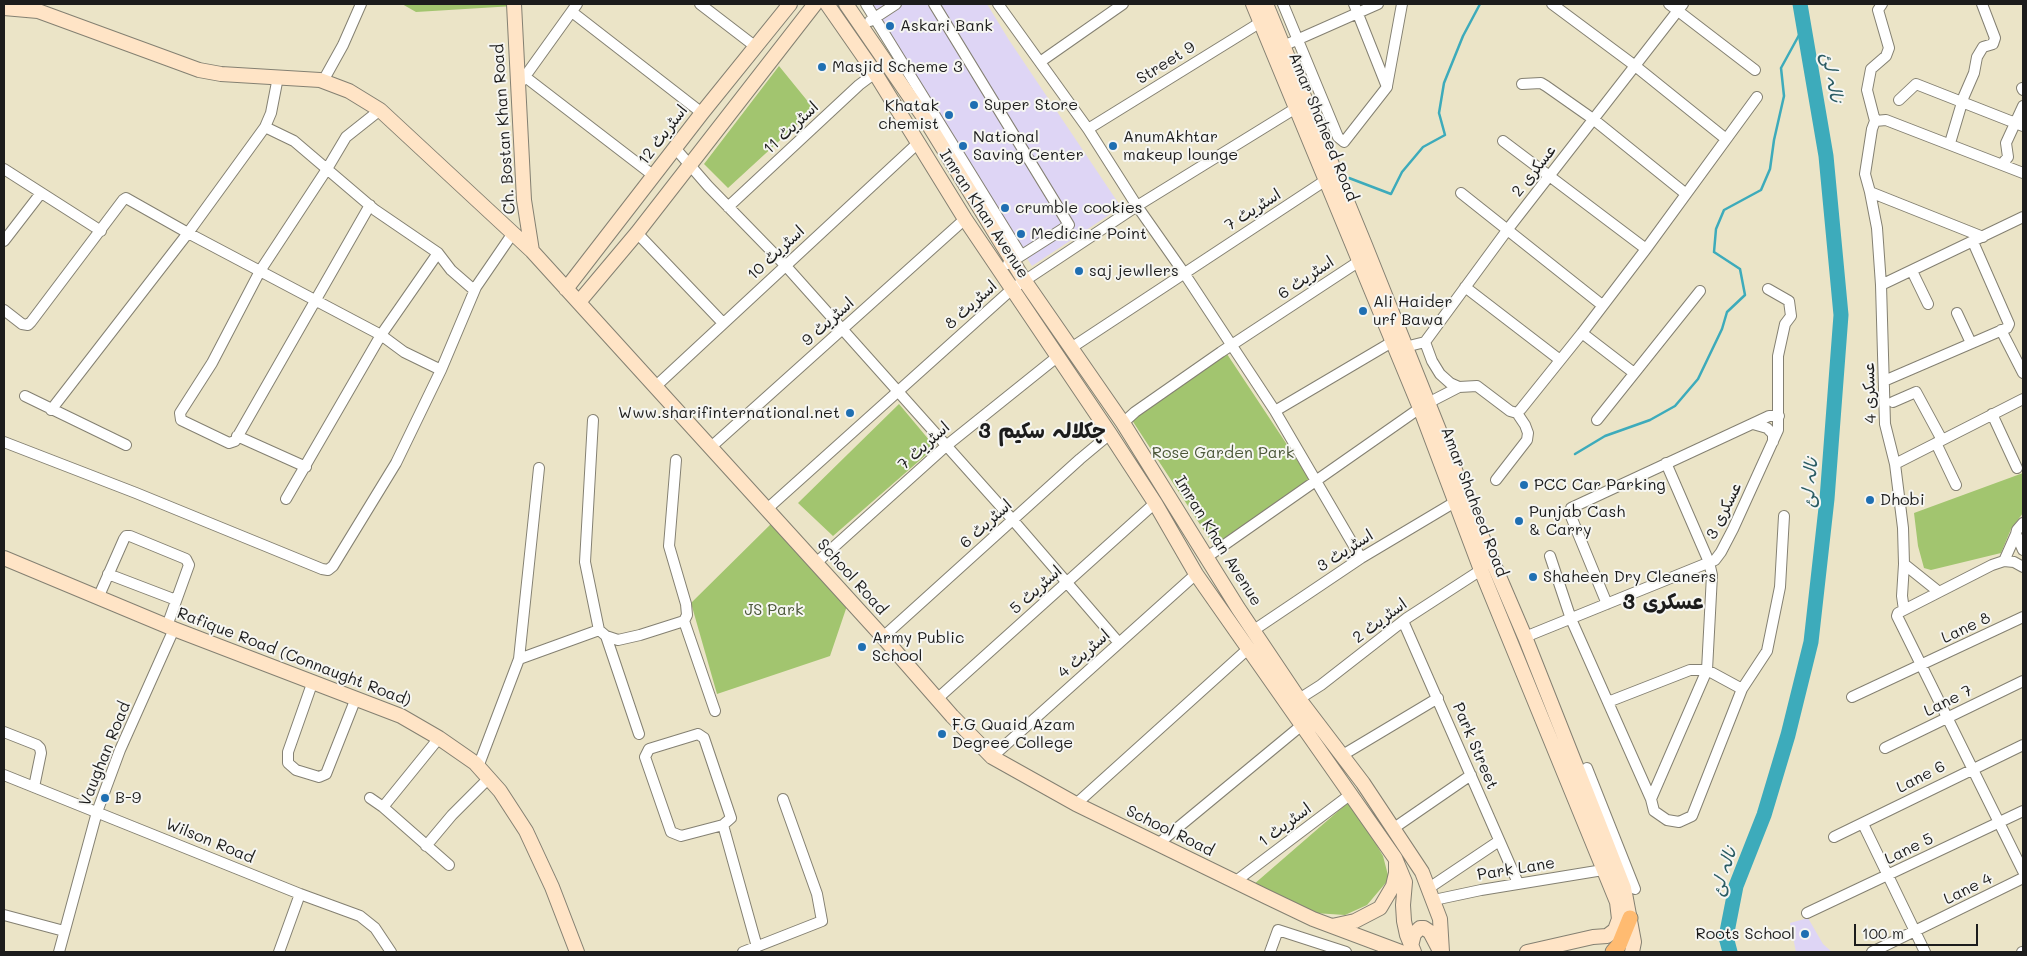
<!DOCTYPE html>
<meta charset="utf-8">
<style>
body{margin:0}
#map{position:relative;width:2027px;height:956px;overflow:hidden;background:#ebe4c7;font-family:Mali,sans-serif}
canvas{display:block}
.frame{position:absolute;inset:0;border:5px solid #1c1c1c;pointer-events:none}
.scale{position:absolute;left:1854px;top:924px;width:124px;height:22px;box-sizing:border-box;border:2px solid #1c1c1c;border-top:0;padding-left:6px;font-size:15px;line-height:18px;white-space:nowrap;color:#1c1c1c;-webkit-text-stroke:4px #f6f6f2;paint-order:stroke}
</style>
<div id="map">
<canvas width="2027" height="956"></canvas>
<div class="frame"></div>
<div class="scale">100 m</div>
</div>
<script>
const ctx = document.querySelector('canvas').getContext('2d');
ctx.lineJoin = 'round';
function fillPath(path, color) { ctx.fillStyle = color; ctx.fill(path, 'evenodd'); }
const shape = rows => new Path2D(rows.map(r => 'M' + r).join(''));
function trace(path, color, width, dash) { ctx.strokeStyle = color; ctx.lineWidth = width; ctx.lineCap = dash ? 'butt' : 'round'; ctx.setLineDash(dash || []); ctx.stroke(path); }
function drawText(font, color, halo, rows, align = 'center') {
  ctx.font = font + ' Mali,"Playpen Sans Arabic",sans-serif'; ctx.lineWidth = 4; ctx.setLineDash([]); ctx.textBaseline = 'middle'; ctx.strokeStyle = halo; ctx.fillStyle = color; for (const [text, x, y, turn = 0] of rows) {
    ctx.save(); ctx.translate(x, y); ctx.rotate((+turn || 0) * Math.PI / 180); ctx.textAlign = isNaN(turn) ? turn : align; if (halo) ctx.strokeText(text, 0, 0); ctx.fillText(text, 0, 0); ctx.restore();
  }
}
fillPath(shape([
 [860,4,987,4,1009,40,1121,207,1032,266],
 [1808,918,1823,944,1832,952,1796,952,1790,923]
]), '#ded5f5');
fillPath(shape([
 [402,4,514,4,514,6,416,12],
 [779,66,814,109,728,188,704,164],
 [1225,351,1311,481,1216,549,1128,414],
 [899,404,935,447,833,536,798,503],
 [2023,473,2023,513,2011,529,2001,553,1931,570,1924,568,1918,546,1914,513],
 [776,519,849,600,830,656,717,694,691,603],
 [1351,800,1383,856,1389,879,1367,905,1345,915,1299,912,1253,885]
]), '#a2c56f');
trace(shape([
 [1349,178,1391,194,1402,172,1423,147,1445,135,1439,113,1444,83,1463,36,1480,4],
 [1575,454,1605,436,1650,420,1675,406,1698,379,1722,329,1727,312,1745,295,1740,269,1714,252,1716,229,1724,210,1761,190,1770,169,1774,140,1784,96,1781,68,1804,26]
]), '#3dabbb', 2.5);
trace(shape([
 [1730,952,1726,937,1736,886,1764,815,1788,735,1811,642,1827,499,1841,315,1826,156,1800,4]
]), '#3dabbb', 15);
const street = shape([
 [700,4,756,47],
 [866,4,1021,255],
 [934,4,1069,225,1008,264],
 [998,4,1088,129,1137,206,1184,273,1275,411,1361,558],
 [1283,4,1338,137,1344,142,1387,87,1354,4],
 [1552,4,1634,65,1726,139],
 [1669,4,1755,70],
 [572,12,702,113],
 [870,21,896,4],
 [1283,46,1378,4],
 [1040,62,1123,4],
 [524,76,654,176],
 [323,81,343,45,361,4],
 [521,82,577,4],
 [1522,84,1541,83,1546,86,1593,119,1686,194],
 [1387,86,1402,4],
 [2022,88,2023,90],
 [1899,100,1916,84,2023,126],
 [1875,121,1867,90,1871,69,1886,56,1889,48,1878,10,1882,4],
 [265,127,294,141,375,210,438,253,451,270,474,290],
 [1088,129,1261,22],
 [1503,141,1646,249],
 [1950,143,1964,96,1974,73,1977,57,1983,47,1993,44,1995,38,1982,4],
 [675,148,708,186,785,265,1012,519,1119,643],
 [2002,164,2008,157,2006,143,2023,106],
 [4,169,101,231],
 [1870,192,1877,228,1881,285],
 [1461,193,1602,305],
 [370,205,235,441,229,443,181,420,180,413,212,363,260,271,327,169,346,137,380,110],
 [728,207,859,85,875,73],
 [637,233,723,323],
 [1983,237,1870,192,1865,174,1872,129,1875,121,1886,120,2023,173],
 [4,241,41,193],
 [1912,271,1928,304],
 [1465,287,1560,360],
 [4,310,22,324,28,325,31,322,123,200,126,198,188,233,381,335,404,352,441,370],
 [1957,313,1971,343],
 [2001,330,2023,373],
 [1582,333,1634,373],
 [1425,342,1432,361,1440,374,1450,383,1459,387,1477,386,1510,411,1517,413,1525,425,1528,433,1527,440,1496,480],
 [1405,347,1425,342,1508,229,1683,4],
 [1071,348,1326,180],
 [1884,381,2007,328,2009,324,1973,242],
 [656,386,918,143],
 [25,396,126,445],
 [1893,402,1916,392,1942,440],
 [1428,403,1459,387],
 [51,410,188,233,265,127,271,113,278,77],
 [1275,411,1392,342],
 [1517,413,1521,409,1582,333,1646,249,1757,97],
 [1992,414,2017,468],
 [593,420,585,562,599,630,606,636,618,640,640,635,684,621],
 [1597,420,1700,291],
 [1123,423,1135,412,1221,352,1358,262],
 [1753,424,1767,428,1773,434,1773,442],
 [237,436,306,467],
 [4,442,136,493,322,569,328,570,333,566,396,463,441,370,476,287,513,233],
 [1936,443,1956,485],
 [711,447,965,219],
 [676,460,669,546,686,604,687,615,684,621,715,711],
 [1895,464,2023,399],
 [286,499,381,335,438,253],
 [767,509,1012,289,1137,206,1296,108],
 [2023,523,2017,530,2016,534,2023,550],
 [1550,556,1571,619,1651,799,1654,811,1667,820,1679,822,1692,816,1742,689,1767,651,1780,587,1784,516],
 [1207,557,1420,408],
 [2004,561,2016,534],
 [816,563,946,446,1057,357],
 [1904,564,1939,592],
 [2023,567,2014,562,2004,561,1992,565,1898,613,1897,616,2023,871],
 [108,574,176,600],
 [98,598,124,539,126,536,130,536,186,559,189,565,167,626],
 [1607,604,1570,514,1571,508,1769,416,1779,416],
 [1904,610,1902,596,1904,564,1903,528,1895,464,1885,424,1881,285,2023,217],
 [1403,621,1518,883],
 [1254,630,1361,558,1455,502],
 [606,636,639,734],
 [883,637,1080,459,1110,434],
 [1525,637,1715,560,1721,552,1733,529,1778,430,1778,356,1785,324,1791,316,1789,301,1768,289],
 [519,659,599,630],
 [313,681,288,752,288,763,296,770,319,777,326,774,356,698],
 [1852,697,2023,617],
 [937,699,1155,503],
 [1299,699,1321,685,1407,618,1481,570],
 [1608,702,1690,670,1707,670,1742,689],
 [4,732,37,745,40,748,41,753,34,787],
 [698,734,704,738,731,818,723,825,681,836,671,832,645,757,649,749,698,734],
 [1885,748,2023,681],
 [1341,756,1438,698],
 [992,757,1196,574],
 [478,767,519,659,539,468],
 [1587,768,1635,889],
 [4,775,300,894,360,916,375,928,391,952],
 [370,798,383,807,449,865],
 [1651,799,1707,670,1712,575,1709,562,1666,463],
 [1076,804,1249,648],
 [383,807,439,738],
 [1863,824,1925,952],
 [723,825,757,947],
 [1394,828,1471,775],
 [1834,837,2023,745],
 [1158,844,1302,725],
 [426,846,452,815,488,779],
 [1236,881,1351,794],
 [1429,888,1499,841],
 [1434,900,1481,890,1603,870],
 [1807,913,2023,811],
 [4,915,64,931],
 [59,952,97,812,120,750,174,629],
 [279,952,300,894],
 [743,952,822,921,817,894,783,799],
 [1270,952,1278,930,1346,952],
 [1872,952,2023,878],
 [2022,952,2023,952]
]);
const secondary = shape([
 [514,4,524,200,532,251],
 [827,4,875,73,965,219,1110,434,1155,503,1196,574,1395,858,1405,882,1403,905,1404,921,1407,935,1414,952],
 [846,4,927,122,1024,280,1123,423,1238,608,1299,699,1363,783,1422,872,1440,919,1442,952],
 [1253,4,1420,408,1481,570,1617,902,1619,919,1615,930,1607,936,1593,937,1527,952],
 [1266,4,1365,245,1477,525,1525,637,1597,819,1624,888,1634,942,1632,952],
 [4,8,38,11,199,70,221,74,320,80,349,91,380,110,532,251,883,637,952,716,992,757,1076,804,1267,897,1313,919,1401,952],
 [566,289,702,113,790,4],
 [579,302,637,233,815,4],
 [4,558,174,629,401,716,439,738,475,763,500,791,526,831,552,887,577,952],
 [1332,926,1355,921,1380,908,1393,886,1396,873,1396,863],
 [1411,946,1414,934,1420,928,1424,928,1430,932,1440,951]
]);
const primary = shape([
 [1613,952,1619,945,1630,918]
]);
trace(street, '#848072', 12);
trace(secondary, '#848072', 16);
trace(primary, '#848072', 17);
trace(street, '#fff', 10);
trace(secondary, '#ffe4c6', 14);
trace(primary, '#ffbb71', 15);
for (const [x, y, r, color] of [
 [890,26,5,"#1f6fb2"],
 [822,67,5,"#1f6fb2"],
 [974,105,5,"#1f6fb2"],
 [949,115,5,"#1f6fb2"],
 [963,146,5,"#1f6fb2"],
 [1113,146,5,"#1f6fb2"],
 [1005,208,5,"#1f6fb2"],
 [1021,234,5,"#1f6fb2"],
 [1079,271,5,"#1f6fb2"],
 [1363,311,5,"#1f6fb2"],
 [850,413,5,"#1f6fb2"],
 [1524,485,5,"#1f6fb2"],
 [1870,500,5,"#1f6fb2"],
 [1519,521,5,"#1f6fb2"],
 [1533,577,5,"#1f6fb2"],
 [862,647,5,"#1f6fb2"],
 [942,734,5,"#1f6fb2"],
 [105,798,5,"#1f6fb2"],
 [1805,934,5,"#1f6fb2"]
]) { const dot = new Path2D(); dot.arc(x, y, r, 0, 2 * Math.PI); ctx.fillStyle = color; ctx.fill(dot); trace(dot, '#f6f6f2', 2); }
drawText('16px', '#1c1c1c', '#f6f6f2', [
 ["Askari Bank",900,26],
 ["Masjid Scheme 3",832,67],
 ["Super Store",984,105],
 ["Khatak",939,106,"right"],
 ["chemist",939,124,"right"],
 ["National",973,137],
 ["Saving Center",973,155],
 ["AnumAkhtar",1123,137],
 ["makeup lounge",1123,155],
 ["crumble cookies",1015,208],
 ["Medicine Point",1031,234],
 ["saj jewllers",1089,271],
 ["Ali Haider",1373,302],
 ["urf Bawa",1373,320],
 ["Www.sharifinternational.net",840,413,"right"],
 ["PCC Car Parking",1534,485],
 ["Dhobi",1880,500],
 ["Punjab Cash",1529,512],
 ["& Carry",1529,530],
 ["Shaheen Dry Cleaners",1543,577],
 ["Army Public",872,638],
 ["School",872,656],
 ["F.G Quaid Azam",952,725],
 ["Degree College",952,743],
 ["B-9",115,798],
 ["Roots School",1795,934,"right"]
], 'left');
drawText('16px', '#1c1c1c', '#f6f6f2', [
 ["Street 9",1166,63,-32],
 ["Amar Shaheed Road",1323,127,68],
 ["اسٹریٹ 11",791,128,-43],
 ["Ch. Bostan Khan Road",504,129,-94],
 ["اسٹریٹ 12",663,135,-53],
 ["عسکری 2",1534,171,-52],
 ["اسٹریٹ 7",1253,210,-33],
 ["Imran Khan Avenue",984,214,57],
 ["اسٹریٹ 10",776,253,-43],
 ["اسٹریٹ 6",1306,278,-34],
 ["اسٹریٹ 8",971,305,-42],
 ["اسٹریٹ 9",828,322,-42],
 ["عسکری 4",1870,393,-92],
 ["اسٹریٹ 7",924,446,-42],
 ["Amar Shaheed Road",1474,502,69],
 ["عسکری 3",1724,511,-64],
 ["اسٹریٹ 6",986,524,-42],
 ["Imran Khan Avenue",1218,541,58],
 ["اسٹریٹ 3",1345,551,-33],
 ["School Road",852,577,48],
 ["اسٹریٹ 5",1036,590,-42],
 ["اسٹریٹ 2",1380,621,-37],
 ["Lane 8",1966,628,-25],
 ["اسٹریٹ 4",1084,654,-42],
 ["Rafique Road (Connaught Road)",294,657,21],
 ["Lane 7",1948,701,-26],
 ["Park Street",1475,746,67],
 ["Vaughan Road",105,754,-68],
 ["Lane 6",1921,777,-27],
 ["اسٹریٹ 1",1285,825,-37],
 ["School Road",1170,831,26],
 ["Wilson Road",210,841,22],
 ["Lane 5",1909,849,-26],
 ["Park Lane",1516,869,-9],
 ["Lane 4",1968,889,-26]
]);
drawText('16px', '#4b5739', '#f6f6f2', [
 ["Rose Garden Park",1223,453],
 ["JS Park",774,610]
]);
drawText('italic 18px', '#2b5c64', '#f6f6f2', [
 ["نالہ لئ",1832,78,80],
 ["نالہ لئ",1810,482,-85],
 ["نالہ لئ",1724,871,-72]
]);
drawText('bold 21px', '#1c1c1c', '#f6f6f2', [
 ["چکلالہ سکیم 3",1042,432],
 ["عسکری 3",1663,603]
]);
</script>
